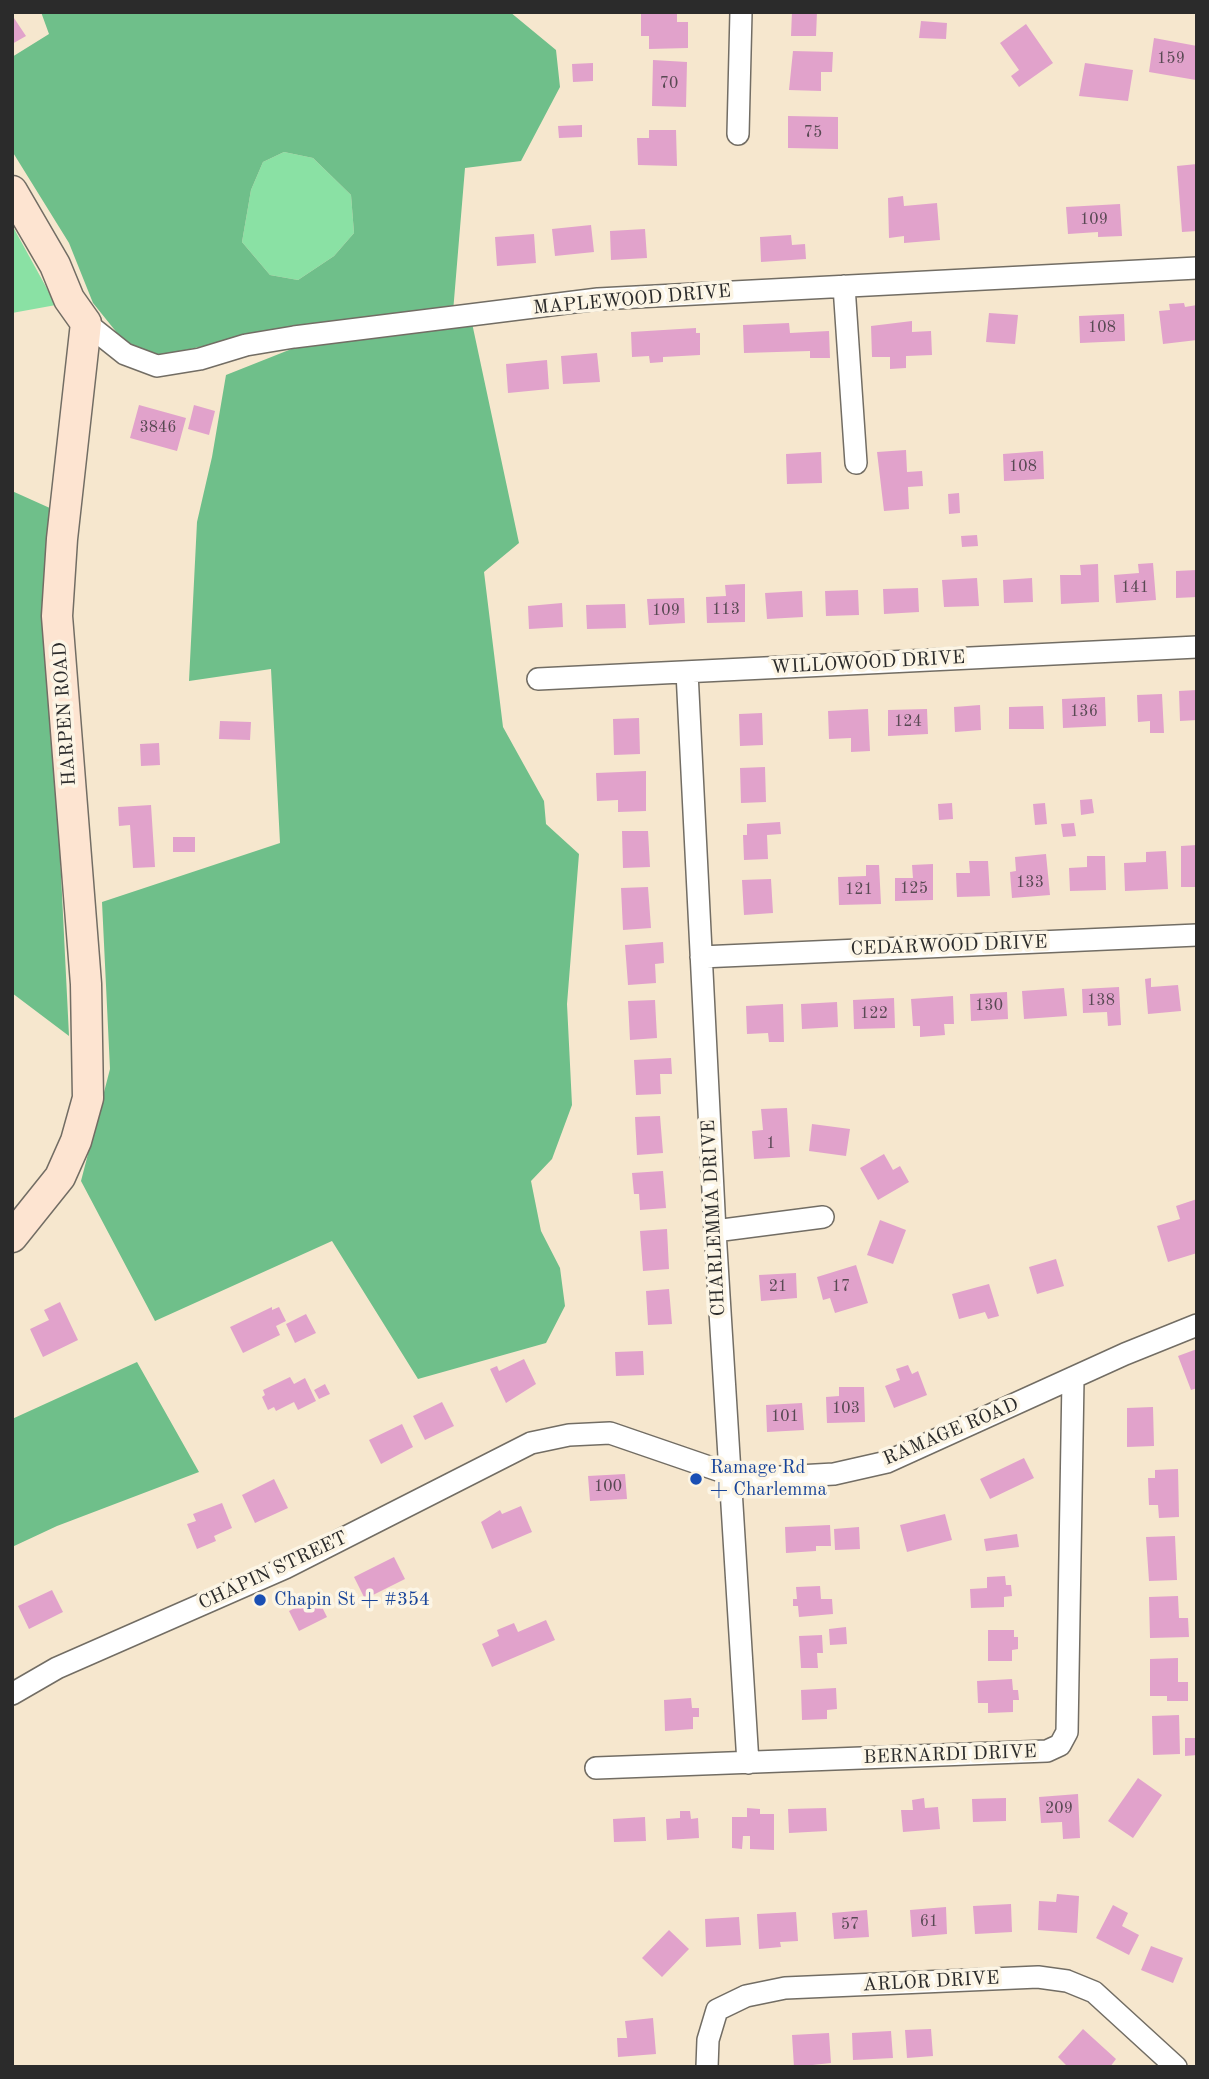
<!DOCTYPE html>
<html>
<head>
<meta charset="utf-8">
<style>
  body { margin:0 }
  #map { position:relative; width:1209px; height:2079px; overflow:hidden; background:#f6e7ce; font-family:"Old Standard TT",serif }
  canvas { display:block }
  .frame { position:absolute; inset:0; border:14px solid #2b2b2b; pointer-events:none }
</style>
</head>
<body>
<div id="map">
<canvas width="1209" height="2079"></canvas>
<div class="frame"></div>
</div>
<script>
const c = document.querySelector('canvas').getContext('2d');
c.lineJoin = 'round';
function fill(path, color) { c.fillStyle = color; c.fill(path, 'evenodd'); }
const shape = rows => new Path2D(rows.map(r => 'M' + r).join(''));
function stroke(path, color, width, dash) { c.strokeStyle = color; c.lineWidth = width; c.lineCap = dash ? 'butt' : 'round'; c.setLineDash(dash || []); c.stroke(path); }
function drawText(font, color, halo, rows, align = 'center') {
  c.font = font + ' "Old Standard TT",serif'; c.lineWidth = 7; c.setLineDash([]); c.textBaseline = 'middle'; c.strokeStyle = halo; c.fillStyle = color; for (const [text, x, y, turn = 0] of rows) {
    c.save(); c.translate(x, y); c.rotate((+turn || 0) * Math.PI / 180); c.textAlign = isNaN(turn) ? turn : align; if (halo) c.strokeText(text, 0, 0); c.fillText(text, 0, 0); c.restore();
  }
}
fill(shape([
  [284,152,313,158,351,195,354,233,334,256,298,280,270,275,242,242,251,190,263,162],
  [12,225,56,305,12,313]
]), '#8ae1a4');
fill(shape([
  [41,12,510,12,556,50,560,87,521,161,465,168,453,312,305,324,158,356,126,344,93,303,69,243,12,151,12,57,49,34],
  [284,152,313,158,351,195,354,233,334,256,298,280,270,275,242,242,251,190,263,162],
  [472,323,519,543,484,572,503,727,544,801,546,824,579,854,567,1004,572,1105,552,1159,531,1181,541,1231,560,1268,565,1306,546,1343,418,1379,332,1241,155,1321,81,1181,110,1069,102,902,280,843,271,669,189,681,197,522,212,457,226,375,294,348],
  [12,491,52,509,54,733,69,1036,12,993],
  [137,1362,199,1472,57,1526,12,1547,12,1419]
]), '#6fbf8a');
fill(shape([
  [641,12,677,12,677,22,688,22,688,48,649,49,649,36,641,36],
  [792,12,817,12,816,36,791,36],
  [12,15,26,36,12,44],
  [921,21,947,23,946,39,919,38],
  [1026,24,1053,63,1019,87,1011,76,1019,70,1000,43],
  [1154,38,1197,46,1196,80,1149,72],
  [793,51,833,52,832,72,821,72,821,91,789,90],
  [653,60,687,62,686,107,652,106],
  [593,63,593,81,573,82,572,64],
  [1085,63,1133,70,1128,101,1079,96],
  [788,116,838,117,838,149,788,148],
  [582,125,582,137,559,138,558,126],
  [649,130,676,130,677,166,638,165,637,138,649,138],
  [1197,164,1197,231,1182,232,1177,166],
  [903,196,904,206,937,203,940,240,904,243,904,236,889,238,888,198],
  [1120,204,1122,236,1098,237,1098,232,1068,234,1066,207],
  [591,225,594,252,555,256,552,229],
  [645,229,647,258,611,260,610,231],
  [534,234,536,263,497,266,495,237],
  [791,235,792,245,805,244,806,259,761,262,760,237],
  [1184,303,1185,307,1197,305,1197,340,1163,344,1159,311,1170,310,1169,304],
  [989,313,1018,315,1015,344,986,342],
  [1124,314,1125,341,1080,343,1079,316],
  [912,321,912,332,931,331,932,355,906,356,906,368,890,369,890,357,872,357,871,326],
  [789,323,790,333,829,331,830,358,810,358,810,351,744,353,743,325],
  [696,328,696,333,700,333,700,355,663,357,663,362,650,363,649,356,632,357,631,332],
  [597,353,600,382,563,384,561,356],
  [547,360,549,389,508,393,506,364],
  [139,405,186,418,177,451,130,438],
  [194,405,215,411,209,435,188,429],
  [906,450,907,472,922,471,923,486,908,487,909,509,884,511,877,452],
  [1043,451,1044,479,1004,481,1003,454],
  [821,452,822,483,787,484,786,454],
  [959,493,960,513,949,514,948,494],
  [977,535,978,546,962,547,961,536],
  [1153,563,1156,600,1116,603,1114,575,1139,573,1138,564],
  [1098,564,1099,602,1061,604,1060,575,1081,575,1080,565],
  [1197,570,1197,597,1176,598,1176,571],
  [977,578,979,606,944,607,942,580],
  [1032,578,1033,602,1004,603,1003,580],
  [745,584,745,622,707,623,706,597,726,596,725,585],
  [918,588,919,612,884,614,883,589],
  [858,590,859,615,826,616,825,591],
  [802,591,803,617,767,619,765,593],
  [684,598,685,623,649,625,647,599],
  [562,603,563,627,529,629,528,606],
  [625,604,626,628,587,629,586,605],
  [1197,690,1197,720,1180,721,1179,691],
  [1162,694,1164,733,1150,733,1150,721,1138,722,1137,695],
  [1105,697,1106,726,1063,728,1062,699],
  [980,705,981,730,955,732,954,707],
  [1043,706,1044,729,1009,729,1009,707],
  [868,709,870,751,851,752,851,738,829,739,828,711],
  [927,709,928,734,888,736,888,710],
  [762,713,763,745,740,746,739,714],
  [639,718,640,754,614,755,613,719],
  [220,721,251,722,250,740,219,739],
  [159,743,160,765,141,766,140,744],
  [765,767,766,802,741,803,740,768],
  [646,771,646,811,618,812,618,800,597,801,596,773],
  [1092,799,1094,813,1081,815,1080,800],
  [952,803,953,819,939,820,938,804],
  [1045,803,1047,824,1035,825,1033,804],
  [151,805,155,867,133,868,130,825,119,826,118,807],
  [780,822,781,834,767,835,768,859,744,860,743,835,747,835,747,824],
  [1074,823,1076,836,1063,837,1061,824],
  [622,831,648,831,650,867,623,868],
  [173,837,195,837,195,852,173,852],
  [1197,845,1197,887,1181,887,1181,846],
  [1166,851,1168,889,1125,891,1124,863,1146,862,1146,852],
  [1046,854,1050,895,1012,898,1010,872,1016,871,1015,857],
  [1087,856,1105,856,1106,890,1070,891,1069,868,1087,867],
  [969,861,988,861,990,896,957,897,956,873,970,873],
  [933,864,933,900,895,901,895,878,913,878,912,865],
  [866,865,879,865,881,904,839,905,838,877,866,876],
  [771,879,773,913,744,915,742,880],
  [648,887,651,928,623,930,621,888],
  [663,942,664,963,655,964,656,983,628,985,625,945],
  [1151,978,1151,987,1178,985,1181,1011,1148,1014,1145,979],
  [1119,987,1121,1025,1108,1026,1107,1012,1083,1013,1082,989],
  [1064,988,1067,1016,1024,1019,1022,991],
  [1007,992,1008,1019,971,1021,970,994],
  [953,996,954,1024,944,1024,945,1035,920,1037,920,1026,913,1026,911,999],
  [894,998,895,1028,854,1029,853,1000],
  [655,1000,657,1038,630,1040,628,1001],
  [837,1002,838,1027,802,1029,801,1004],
  [783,1004,784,1042,769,1042,768,1033,747,1034,746,1006],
  [671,1058,672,1074,660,1074,661,1094,636,1095,634,1060],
  [787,1108,790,1157,754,1159,752,1131,763,1130,761,1109],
  [660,1116,663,1153,637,1155,635,1117],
  [812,1124,850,1129,846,1156,809,1151],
  [884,1154,893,1170,900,1166,909,1182,878,1200,860,1168],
  [663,1171,666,1208,640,1210,639,1194,634,1194,632,1173],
  [1197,1199,1197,1253,1168,1262,1157,1226,1180,1219,1176,1206],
  [880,1220,906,1230,893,1264,867,1255],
  [667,1229,669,1269,643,1271,640,1231],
  [1056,1259,1064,1286,1037,1294,1029,1267],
  [856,1265,868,1303,835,1313,830,1298,823,1300,817,1277],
  [796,1273,797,1298,761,1301,759,1275],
  [989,1284,999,1316,988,1319,985,1312,959,1319,952,1294],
  [669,1289,672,1324,648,1325,646,1291],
  [60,1302,78,1340,43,1357,30,1329,49,1320,44,1310],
  [272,1307,272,1310,279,1307,286,1321,276,1326,280,1335,243,1353,230,1327],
  [306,1314,316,1333,295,1343,286,1324],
  [1197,1349,1197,1388,1191,1390,1178,1356],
  [643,1351,644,1375,616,1376,615,1352],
  [524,1359,536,1384,506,1403,490,1369,497,1366,499,1371],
  [908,1365,912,1374,918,1371,927,1395,894,1408,885,1386,900,1380,896,1369],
  [290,1377,294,1384,305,1378,316,1401,298,1410,294,1402,276,1411,274,1407,268,1410,262,1397,265,1395,263,1390],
  [325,1384,330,1394,319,1399,314,1390],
  [839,1387,864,1387,865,1422,827,1423,826,1397,839,1396],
  [442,1402,454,1426,425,1440,413,1416],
  [802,1403,804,1430,767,1432,766,1405],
  [1153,1407,1154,1446,1127,1447,1127,1408],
  [402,1424,413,1447,381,1464,369,1440],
  [1024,1458,1034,1478,990,1499,980,1479],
  [1178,1469,1179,1517,1159,1518,1158,1505,1149,1505,1148,1478,1155,1478,1155,1470],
  [625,1474,627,1499,590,1501,588,1476],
  [274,1479,288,1508,255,1523,242,1495],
  [222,1503,232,1528,214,1536,216,1541,197,1549,187,1524,196,1521,193,1514],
  [521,1506,532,1532,492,1549,481,1522,500,1510,502,1514],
  [945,1514,952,1540,907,1552,900,1525],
  [830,1525,831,1546,816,1546,816,1551,786,1553,785,1527],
  [859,1527,860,1549,835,1550,834,1529],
  [1017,1534,1019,1547,986,1551,984,1539],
  [1175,1536,1177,1580,1149,1581,1146,1537],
  [394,1557,405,1579,365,1599,354,1577],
  [1005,1576,1006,1585,1011,1585,1012,1596,1004,1597,1004,1607,971,1608,970,1589,987,1588,987,1577],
  [820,1586,821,1599,832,1599,833,1614,799,1617,798,1606,793,1606,793,1599,797,1599,796,1587],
  [52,1590,63,1612,29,1629,18,1606],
  [1178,1596,1179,1618,1188,1618,1189,1637,1150,1638,1149,1597],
  [317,1597,327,1617,299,1631,289,1611],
  [546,1620,555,1640,492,1667,482,1644,499,1636,497,1630,514,1623,518,1632],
  [846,1627,847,1644,830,1645,829,1629],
  [988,1630,1014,1630,1014,1637,1018,1637,1018,1649,1012,1650,1012,1661,988,1661],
  [822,1635,823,1653,817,1653,818,1668,801,1668,799,1636],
  [1178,1658,1178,1682,1188,1682,1188,1701,1167,1701,1167,1696,1150,1696,1150,1659],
  [1012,1679,1013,1690,1018,1690,1019,1700,1013,1700,1013,1712,988,1713,988,1703,978,1703,977,1681],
  [836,1688,837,1709,827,1710,827,1719,802,1720,801,1690],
  [691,1698,692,1708,699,1708,699,1717,693,1717,693,1729,665,1731,664,1700],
  [1179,1715,1180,1754,1153,1755,1152,1716],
  [1185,1738,1196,1738,1197,1755,1185,1756],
  [1138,1778,1162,1795,1133,1838,1108,1821],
  [1078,1794,1080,1838,1063,1839,1062,1822,1041,1823,1039,1797],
  [924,1798,925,1808,938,1807,940,1829,903,1832,901,1810,913,1810,912,1800],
  [1006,1798,1006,1821,973,1822,972,1799],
  [747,1808,760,1809,760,1814,774,1814,774,1850,750,1849,750,1836,743,1836,742,1849,732,1848,732,1817,747,1817],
  [826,1808,827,1831,789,1833,788,1809],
  [680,1811,690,1811,691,1819,698,1818,699,1838,667,1840,666,1819,680,1818],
  [645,1817,646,1841,614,1842,613,1819],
  [1057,1894,1079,1896,1077,1933,1038,1930,1039,1901,1056,1902],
  [1011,1904,1012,1932,975,1934,973,1906],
  [1113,1905,1128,1913,1122,1926,1139,1935,1129,1955,1096,1938],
  [946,1907,947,1934,912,1937,910,1910],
  [867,1910,869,1937,834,1939,832,1913],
  [796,1912,798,1941,780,1942,781,1947,759,1949,757,1914],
  [739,1917,741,1945,706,1947,705,1919],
  [669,1930,689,1949,662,1977,642,1958],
  [1151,1946,1183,1958,1173,1983,1141,1970],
  [653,2018,656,2054,618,2057,617,2038,627,2038,625,2021],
  [931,2029,933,2056,907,2058,905,2030],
  [1083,2029,1116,2059,1110,2067,1068,2067,1058,2057],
  [891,2031,893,2058,853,2060,852,2033],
  [829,2033,831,2063,794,2067,792,2035]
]), '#e1a2cb');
const street = shape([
  [738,134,741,12],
  [844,286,856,463],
  [86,323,125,354,157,366,200,359,246,345,294,337,598,299,1197,268],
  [687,672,715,1231,748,1763],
  [538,679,1197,647],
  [701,957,1197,935],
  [715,1231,823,1217],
  [12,1694,57,1668,285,1568,531,1443,569,1435,610,1433,744,1479,834,1474,887,1462,1125,1354,1197,1325],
  [596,1768,1047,1751,1060,1745,1067,1732,1073,1379],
  [707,2067,708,2040,717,2010,746,1996,785,1988,1038,1977,1067,1981,1094,1992,1176,2067]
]);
const secondary = shape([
  [12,191,55,265,69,299,86,323,62,539,57,616,86,984,88,1098,76,1141,60,1177,12,1237]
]);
stroke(street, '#726d64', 24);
stroke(secondary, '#726d64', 33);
stroke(street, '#fff', 21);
stroke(secondary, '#fde4d1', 30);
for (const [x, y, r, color] of [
  [696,1479,7,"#1a4fb4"],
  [260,1600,7,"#1a4fb4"]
]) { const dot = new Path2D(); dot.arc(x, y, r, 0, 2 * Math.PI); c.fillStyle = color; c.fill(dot); stroke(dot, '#fcf5e5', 2.5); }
drawText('16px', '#584953', null, [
  ["159",1171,59],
  ["70",669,84],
  ["75",813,133],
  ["109",1094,220],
  ["108",1102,328],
  ["3846",158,428],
  ["108",1023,467],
  ["141",1135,588],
  ["113",726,610],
  ["109",666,611],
  ["136",1084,712],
  ["124",908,722],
  ["133",1030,883],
  ["125",914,889],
  ["121",859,890],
  ["138",1101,1001],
  ["130",989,1006],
  ["122",874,1014],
  ["1",771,1144],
  ["21",778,1287],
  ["17",841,1287],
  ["103",846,1409],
  ["101",785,1417],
  ["100",608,1487],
  ["209",1059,1809],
  ["61",929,1922],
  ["57",850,1925]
]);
drawText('19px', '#2b2b2b', '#fcf5e5', [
  ["MAPLEWOOD DRIVE",632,300,-5],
  ["WILLOWOOD DRIVE",868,663,-3],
  ["HARPEN ROAD",65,714,-94],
  ["CEDARWOOD DRIVE",949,946,-2],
  ["CHARLEMMA DRIVE",714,1218,-93],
  ["RAMAGE ROAD",951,1432,-23],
  ["CHAPIN STREET",273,1571,-25],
  ["BERNARDI DRIVE",950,1755,-2],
  ["ARLOR DRIVE",931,1982,-3]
]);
drawText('19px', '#164399', '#fcf5e5', [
  ["Ramage Rd",710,1468],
  ["+ Charlemma",710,1490],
  ["Chapin St + #354",274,1600]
], 'left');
</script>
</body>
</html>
